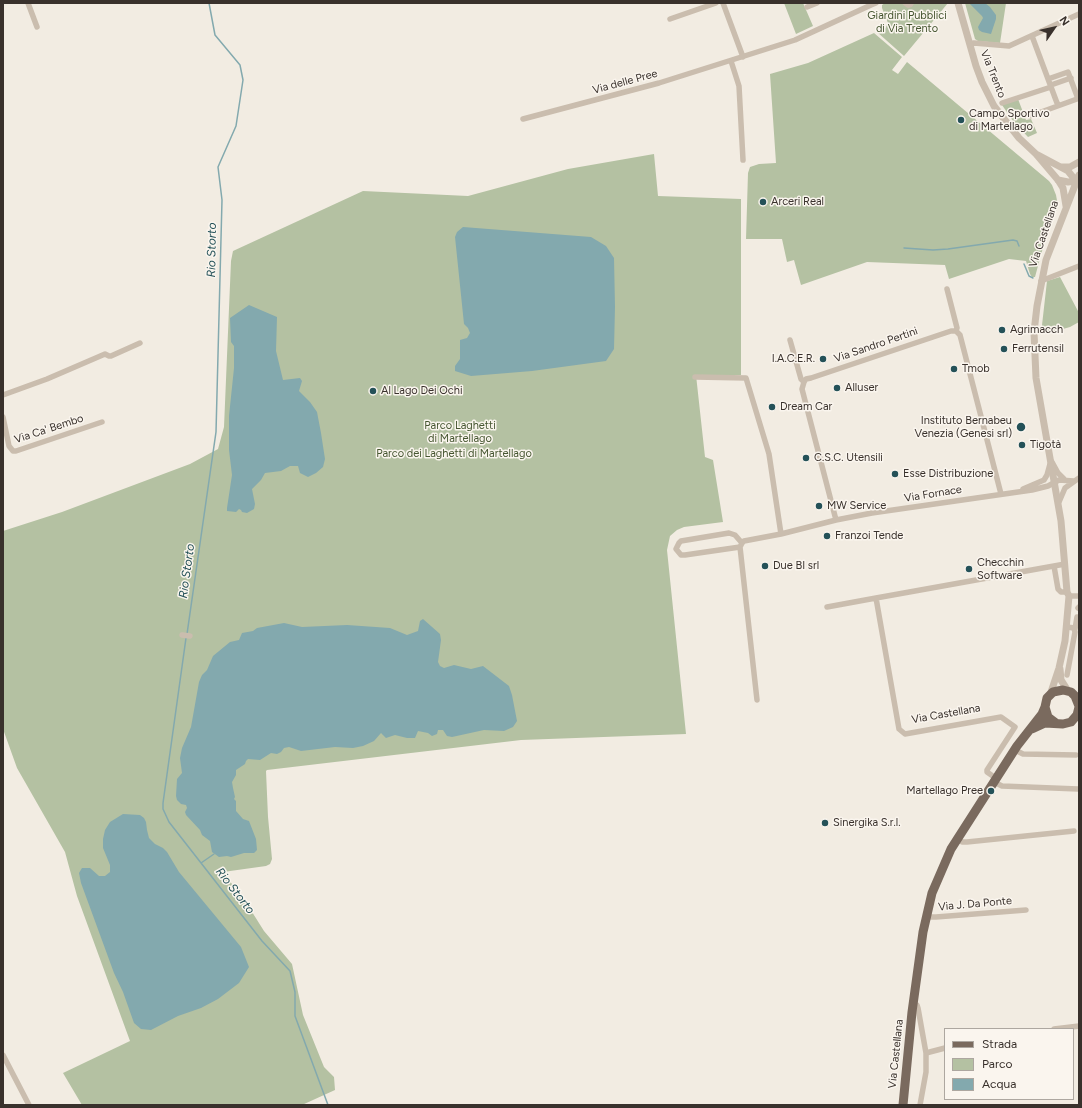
<!DOCTYPE html>
<html>
<head>
<meta charset="utf-8">
<style>
  body { margin:0 }
  #map { position:relative; width:1082px; height:1108px; overflow:hidden; background:#f2ece2; font-family:Figtree,sans-serif }
  canvas { display:block }
  .frame { position:absolute; inset:0; border:4px solid #39312c; pointer-events:none }
  .legend { position:absolute; left:944px; top:1028px; width:130px; height:72px; box-sizing:border-box; background:#faf5ee; border:1px solid #ada7a0; margin:0; padding:5px 7px; list-style:none; font-size:12px; color:#39312c }
  .legend li { display:flex; align-items:center; gap:8px; height:20px }
  .legend b { width:20px; border:1px solid #ada7a0 }
  .north { position:absolute; left:1034px; top:8px; width:40px; height:40px; -webkit-text-stroke:3px #faf5ee; paint-order:stroke; rotate:56deg; font-size:11px; font-weight:700; line-height:16px; text-align:center; color:#39312c }
  .north::after { content:''; display:block; margin:auto; width:14px; height:18px; background:#39312c; clip-path:polygon(50% 0,100% 100%,50% 72%,0 100%) }
</style>
</head>
<body>
<div id="map">
<canvas width="1082" height="1108"></canvas>
<div class="frame"></div>
<ul class="legend">
<li><b style="height:5px;background:#7a6a5e"></b>Strada</li>
<li><b style="height:11px;background:#b4c1a2"></b>Parco</li>
<li><b style="height:11px;background:#83a9ae"></b>Acqua</li>
</ul>
<div class="north">N</div>
</div>
<script>
const c = document.querySelector('canvas').getContext('2d');
c.lineJoin = 'round';
function fill(path, color) { c.fillStyle = color; c.fill(path, 'evenodd'); }
const shape = rows => new Path2D(rows.map(r => 'M' + r).join(''));
function stroke(path, color, width, dash) { c.strokeStyle = color; c.lineWidth = width; c.lineCap = dash ? 'butt' : 'round'; c.setLineDash(dash || []); c.stroke(path); }
function drawText(font, color, halo, rows, align = 'center') {
  c.font = font + ' Figtree,sans-serif'; c.lineWidth = 3; c.setLineDash([]); c.textBaseline = 'middle'; c.strokeStyle = halo; c.fillStyle = color; for (const [text, x, y, turn = 0] of rows) {
    c.save(); c.translate(x, y); c.rotate((+turn || 0) * Math.PI / 180); c.textAlign = isNaN(turn) ? turn : align; if (halo) c.strokeText(text, 0, 0); c.fillText(text, 0, 0); c.restore();
  }
}
fill(shape([
  [784,3,803,3,813,26,796,34],
  [885,3,948,3,904,56,877,32,885,29,888,23,882,8,882,5],
  [965,3,1006,3,1000,43,978,41,975,39],
  [874,33,902,57,892,70,898,74,907,62,1049,181,1052,185,1056,195,1058,206,1045,240,1035,277,1032,277,1030,274,1026,261,1009,259,949,279,945,265,867,262,801,285,794,260,787,262,782,239,746,239,748,173,750,167,759,164,776,163,770,74,808,63],
  [1018,99,1026,120,1031,119,1037,133,1028,137,1013,121,1002,105],
  [654,154,658,196,741,199,741,375,696,375,705,457,713,460,723,522,684,527,677,530,670,536,667,550,686,734,521,740,267,770,266,771,268,817,272,859,270,864,266,866,223,872,247,904,264,931,292,964,303,1015,324,1067,334,1077,335,1090,302,1105,82,1105,63,1073,130,1041,77,896,65,852,17,768,3,729,3,531,62,512,190,464,218,449,224,427,231,261,233,251,363,191,468,196,568,169],
  [1060,277,1079,313,1079,322,1070,327,1045,334,1041,334,1047,281]
]), '#b4c1a2');
fill(shape([
  [969,3,985,3,990,7,996,15,996,19,991,34,982,32,979,30,978,27,983,18,982,16],
  [463,227,591,237,606,246,614,258,615,307,614,349,606,361,532,371,471,376,455,371,455,366,460,359,460,340,467,338,470,333,468,328,464,324,455,237,457,232],
  [249,305,277,317,276,351,283,380,300,378,302,381,299,391,310,402,317,412,321,433,325,459,323,467,316,473,308,477,300,473,298,466,290,466,281,471,265,473,261,480,252,489,255,504,254,509,247,513,242,512,241,510,239,509,236,512,227,511,227,508,232,475,229,450,229,416,234,368,234,346,231,342,230,318],
  [423,619,440,634,441,640,438,662,440,666,444,668,454,665,471,669,483,666,509,686,512,695,517,721,513,727,504,731,484,730,452,737,447,736,443,730,438,730,437,734,432,736,428,733,418,731,415,738,407,738,395,735,386,738,381,733,374,741,363,746,353,748,335,747,301,751,289,747,284,748,281,752,277,754,271,753,260,760,248,759,246,761,245,764,236,770,236,775,232,782,233,788,235,797,234,799,236,801,236,811,243,819,249,821,256,839,257,850,254,853,244,853,231,857,227,856,219,857,212,852,210,841,202,835,200,830,186,815,185,812,187,808,186,805,181,804,177,800,176,796,177,779,182,773,180,758,182,748,191,727,199,682,202,675,207,670,213,656,230,642,239,640,242,633,253,631,257,628,284,623,302,627,347,625,390,628,407,635,418,631,420,621],
  [123,814,140,815,144,818,146,822,147,830,149,838,155,844,163,848,167,852,179,872,241,947,249,967,239,983,218,999,201,1008,178,1016,151,1030,141,1029,134,1023,123,992,114,973,81,883,79,873,82,868,90,868,99,876,105,876,110,872,110,865,103,848,103,839,105,830,110,822]
]), '#83a9ae');
stroke(shape([
  [904,248,933,250,948,249,1013,240,1017,241,1019,246],
  [1024,264,1029,276,1033,278],
  [187,634,216,432,222,200,218,167,236,126,243,80,240,65,215,35,209,3],
  [186,638,163,803,163,809,169,822,262,941,290,971,295,992,295,1016,328,1105],
  [201,863,214,854]
]), '#83a9ae', 1.5);
stroke(shape([
  [904,3,908,6,911,5,912,3]
]), '#cabdae', 4);
stroke(shape([
  [28,3,37,27],
  [723,3,743,57],
  [871,5,876,3],
  [807,7,817,3],
  [670,19,716,3],
  [1032,36,1057,103,1059,105],
  [970,44,974,43,1009,46,1079,14],
  [731,61,739,86,743,160],
  [1051,85,1071,78],
  [1002,103,1051,87],
  [1030,116,1077,99,1077,96,1068,72,1048,79],
  [523,119,659,83,795,40,871,5,870,3],
  [1041,281,1079,266],
  [947,289,957,328,956,331],
  [790,340,801,379,804,382],
  [695,377,746,378,769,454,781,534],
  [3,395,47,379,105,354,109,356,111,356,140,343],
  [3,417,9,446,13,451,16,451,102,422],
  [1052,462,1058,473,1064,479],
  [1023,489,1044,480,1047,475,1050,464],
  [1059,502,1065,488,1079,478],
  [836,520,802,389,804,382,806,379,811,378,951,331,956,331,960,335,1001,494],
  [740,547,685,555,681,555,676,549,679,543,681,541,729,533,735,535,742,543],
  [1054,566,1058,589,1061,592,1067,592],
  [1069,596,1079,596],
  [827,607,876,598],
  [1078,608,1079,607],
  [1067,627,1074,628,1075,632,1067,675],
  [1075,629,1077,617],
  [182,635,190,636],
  [757,700,740,547,742,543,744,541,781,534,836,520,872,513,1032,490,1048,486,1059,480,1074,481],
  [1015,750,1023,754,1076,755],
  [997,779,987,772,987,770,1015,727,1001,717,905,734,899,729,876,598,1065,564],
  [994,782,1002,786,1078,789],
  [957,839,962,842,967,842,1074,831],
  [926,917,936,917,1026,910],
  [913,1005,917,1005,918,1008,926,1053,926,1072,920,1105],
  [1054,1029,1079,1026],
  [926,1053,945,1048],
  [3,1055,29,1105]
]), '#cabdae', 5.5);
stroke(shape([
  [958,3,976,66,982,82,994,106,1019,138,1036,154,1058,180,1063,188,1066,206],
  [1038,155,1068,171,1076,181],
  [1062,167,1070,167,1079,162],
  [1058,180,1068,182,1076,181],
  [1060,669,1061,680,1068,691],
  [1050,695,1059,668,1065,641,1069,596,1067,592,1061,521,1036,378,1034,332,1037,306,1046,260,1079,175]
]), '#cabdae', 7);
stroke(shape([
  [1056,723,1048,717,1045,707,1047,698,1053,692,1063,690,1071,692,1075,696,1079,706],
  [1032,729,1045,723,1063,724,1071,722,1077,715,1079,707],
  [903,1105,912,1012,923,932,932,893,951,849,1017,746,1042,714,1045,707]
]), '#7a6a5e', 9);
for (const [x, y, r, color] of [
  [961,120,4,"#245158"],
  [763,202,4,"#245158"],
  [1002,330,4,"#245158"],
  [1004,349,4,"#245158"],
  [823,359,4,"#245158"],
  [954,369,4,"#245158"],
  [837,388,4,"#245158"],
  [373,391,4,"#245158"],
  [772,407,4,"#245158"],
  [1021,427,5,"#245158"],
  [1022,445,4,"#245158"],
  [806,458,4,"#245158"],
  [895,474,4,"#245158"],
  [819,506,4,"#245158"],
  [827,536,4,"#245158"],
  [765,566,4,"#245158"],
  [969,569,4,"#245158"],
  [991,791,4,"#245158"],
  [825,823,4,"#245158"]
]) { const dot = new Path2D(); dot.arc(x, y, r, 0, 2 * Math.PI); c.fillStyle = color; c.fill(dot); stroke(dot, '#faf5ee', 1.5); }
drawText('11px', '#465631', '#faf5ee', [
  ["Giardini Pubblici",907,16],
  ["di Via Trento",907,29],
  ["Parco Laghetti",460,426],
  ["di Martellago",460,439],
  ["Parco dei Laghetti di Martellago",454,454]
]);
drawText('11px', '#39312c', '#faf5ee', [
  ["Via Trento",993,74,68],
  ["Via delle Pree",625,82,-15],
  ["Via Castellana",1044,234,-71],
  ["Via Sandro Pertini",876,345,-19],
  ["Via Ca' Bembo",49,429,-18],
  ["Via Fornace",933,494,-9],
  ["Via Castellana",946,714,-10],
  ["Via J. Da Ponte",975,904,-5],
  ["Via Castellana",896,1054,-84]
]);
drawText('11px', '#39312c', '#faf5ee', [
  ["Campo Sportivo",969,114],
  ["di Martellago",969,127],
  ["Arceri Real",771,202],
  ["Agrimacch",1010,330],
  ["Ferrutensil",1012,349],
  ["I.A.C.E.R.",815,359,"right"],
  ["Tmob",962,369],
  ["Alluser",845,388],
  ["Al Lago Dei Ochi",381,391],
  ["Dream Car",780,407],
  ["Instituto Bernabeu",1012,421,"right"],
  ["Venezia (Genesi srl)",1012,434,"right"],
  ["Tigotà",1030,445],
  ["C.S.C. Utensili",814,458],
  ["Esse Distribuzione",903,474],
  ["MW Service",827,506],
  ["Franzoi Tende",835,536],
  ["Checchin",977,563],
  ["Software",977,576],
  ["Due BI srl",773,566],
  ["Martellago Pree",983,791,"right"],
  ["Sinergika S.r.l.",833,823]
], 'left');
drawText('italic 12px', '#245158', '#faf5ee', [
  ["Rio Storto",212,250,-89],
  ["Rio Storto",187,571,-82],
  ["Rio Storto",235,891,52]
]);
</script>
</body>
</html>
